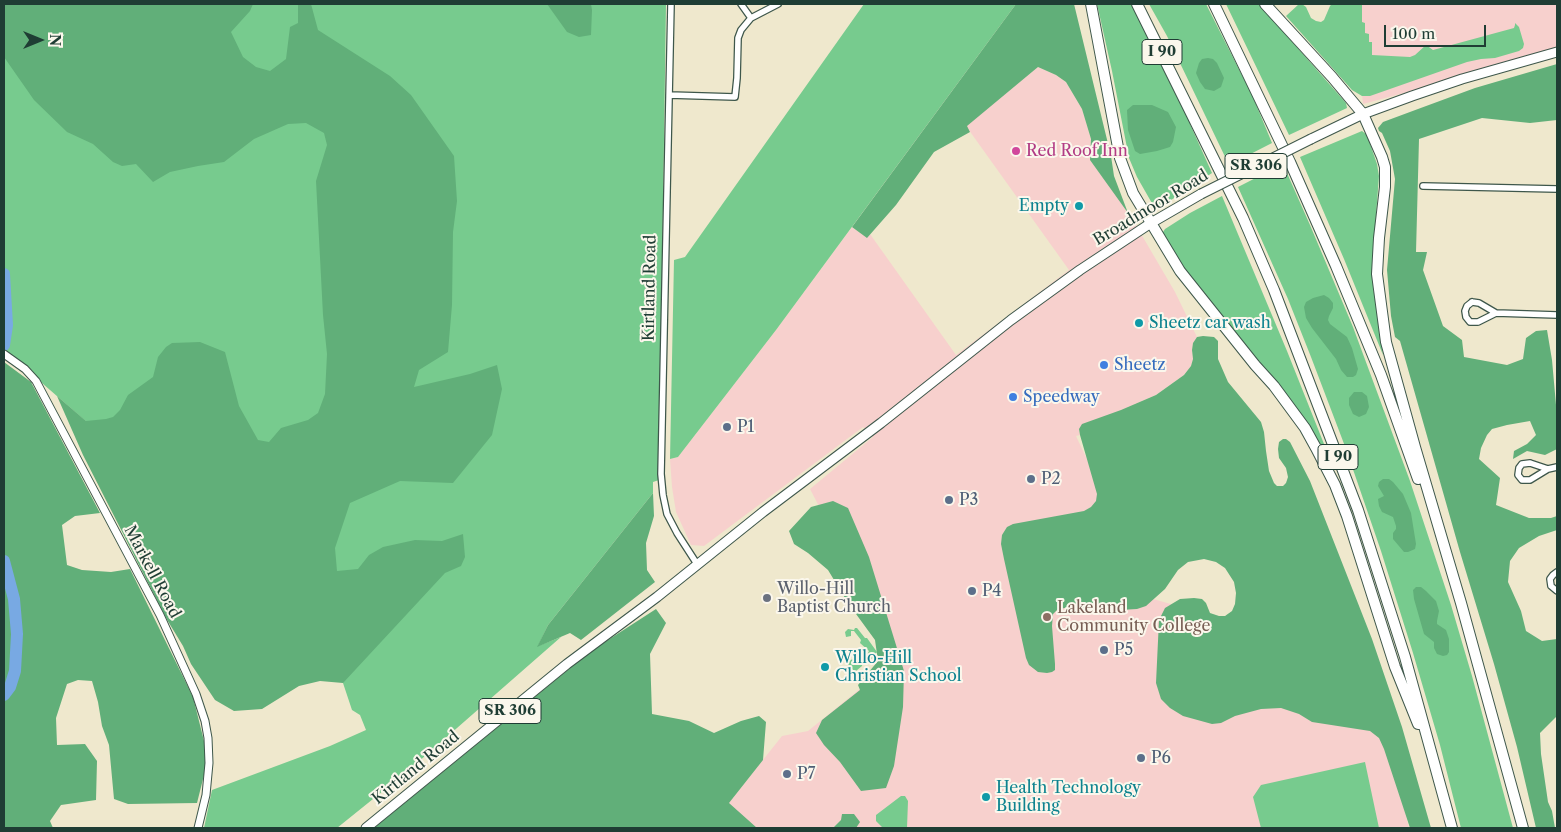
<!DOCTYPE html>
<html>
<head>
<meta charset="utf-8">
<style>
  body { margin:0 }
  #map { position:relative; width:1561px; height:832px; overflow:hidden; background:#efe8cd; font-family:"Libre Caslon Text",serif }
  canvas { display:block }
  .frame { position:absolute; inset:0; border:5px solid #1f3d34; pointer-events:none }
  .north { position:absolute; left:15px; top:15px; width:50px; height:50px; -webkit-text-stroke:4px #fbf7ec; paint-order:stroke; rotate:90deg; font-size:14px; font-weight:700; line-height:20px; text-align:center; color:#1f3d34 }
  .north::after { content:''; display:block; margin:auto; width:18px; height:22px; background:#1f3d34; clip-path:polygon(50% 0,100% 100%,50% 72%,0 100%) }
  .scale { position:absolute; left:1384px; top:25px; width:102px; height:22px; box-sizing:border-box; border:2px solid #1f3d34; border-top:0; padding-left:6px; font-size:15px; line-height:18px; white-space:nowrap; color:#1f3d34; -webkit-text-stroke:4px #fbf7ec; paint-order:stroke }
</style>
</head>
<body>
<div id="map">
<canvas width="1561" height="832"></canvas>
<div class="frame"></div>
<div class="north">N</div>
<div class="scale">100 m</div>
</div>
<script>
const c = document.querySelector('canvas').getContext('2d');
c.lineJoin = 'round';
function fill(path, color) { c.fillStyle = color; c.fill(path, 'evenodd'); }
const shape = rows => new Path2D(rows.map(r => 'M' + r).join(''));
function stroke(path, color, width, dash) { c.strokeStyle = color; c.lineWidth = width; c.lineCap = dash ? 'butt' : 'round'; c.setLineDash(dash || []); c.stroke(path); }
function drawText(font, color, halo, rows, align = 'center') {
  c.font = font + ' "Libre Caslon Text",serif'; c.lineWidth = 4; c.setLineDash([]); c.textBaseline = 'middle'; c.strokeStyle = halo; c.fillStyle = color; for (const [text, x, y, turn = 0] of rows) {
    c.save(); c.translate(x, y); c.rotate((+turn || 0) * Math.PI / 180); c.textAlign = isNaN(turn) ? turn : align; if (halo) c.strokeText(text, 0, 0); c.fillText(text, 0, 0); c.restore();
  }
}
fill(shape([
  [1353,4,1557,4,1557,52,1363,104],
  [1038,67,1056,75,1066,82,1082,109,1091,139,1090,160,1118,197,1137,227,1175,292,1197,337,1193,343,1192,350,1193,359,1191,366,1184,375,1156,395,1079,429,1080,435,1076,436,1153,599,1281,635,1381,714,1409,828,709,828,782,736,808,731,898,658,810,489,873,437,863,427,704,546,691,545,676,512,672,487,670,459,678,457,776,330,852,227,867,237,870,234,956,355,1069,270,966,126]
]), '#f7d0cd');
fill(shape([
  [4,4,666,4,659,480,653,482,653,493,548,625,538,646,561,637,409,770,337,828,224,827,204,828,212,790,330,746,366,730,360,715,352,710,343,683,338,620,96,430,4,350],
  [864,4,1016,4,776,330,678,457,670,459,674,260,685,257],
  [1097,4,1131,4,1190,123,1190,124,1212,173,1159,208,1153,205,1137,177,1129,158,1112,71],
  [1149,4,1206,4,1253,97,1272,143,1229,165,1167,36],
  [1226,4,1259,4,1346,103,1347,108,1289,135],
  [1299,4,1302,4,1306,7,1311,18,1316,21,1321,22,1324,20,1330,6,1332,4,1362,4,1362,22,1365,23,1365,33,1369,34,1369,42,1372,42,1372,55,1410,57,1415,55,1426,45,1433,50,1514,28,1515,25,1515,23,1519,27,1524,44,1523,48,1519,51,1495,58,1481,59,1467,62,1370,96,1362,96,1352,90,1286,16],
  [1362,131,1367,135,1377,164,1379,176,1373,255,1373,286,1383,355,1344,259,1300,157],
  [1283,164,1310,225,1353,327,1410,481,1451,605,1472,676,1513,828,1461,828,1440,745,1413,653,1381,551,1346,449,1311,357,1288,299,1238,187],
  [1222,196,1287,351,1324,444,1327,456,1324,457,1275,382,1185,271,1163,235,1163,232,1165,229,1190,213],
  [855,628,857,628,865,638,867,638,877,652,872,659,866,659,863,661,862,666,856,671,853,670,847,663,855,657,860,658,862,660,866,657,869,651,860,643,861,640,854,631,851,631,851,636,846,637,845,632,848,629,854,630],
  [1365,762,1379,828,1261,828,1253,797,1261,785],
  [901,796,905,796,908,801,907,828,883,828,876,821,876,815]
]), '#77cb8e');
fill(shape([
  [4,4,253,4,250,11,231,32,243,57,256,67,270,71,286,59,290,27,298,23,298,4,311,4,318,30,390,76,411,95,454,156,457,201,453,232,452,305,448,352,419,370,414,387,470,374,497,365,502,389,492,435,453,483,400,481,350,503,335,548,337,571,358,569,369,555,383,547,415,540,442,541,463,534,465,557,461,566,445,573,343,683,320,681,299,686,262,709,234,711,215,700,191,664,183,646,166,618,83,455,57,396,86,421,106,419,113,417,120,410,128,395,153,377,158,357,166,347,172,343,200,342,225,352,239,406,258,440,269,442,281,428,308,420,318,413,325,394,327,354,323,315,316,181,327,145,324,133,306,123,288,124,254,139,224,162,198,166,170,172,153,182,136,164,122,166,113,162,93,144,67,132,34,100,4,57],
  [547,4,591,4,592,10,591,35,579,37,567,32],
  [1016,4,1074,4,1111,156,1114,176,1128,213,1090,160,1091,139,1082,109,1066,82,1056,75,1038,67,967,126,970,132,934,152,896,205,867,238,852,227],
  [1208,58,1213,59,1217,63,1224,78,1221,87,1214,91,1205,89,1200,82,1196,73,1199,63,1202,59],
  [1557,64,1557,120,1530,123,1482,118,1419,139,1416,252,1427,252,1423,270,1443,326,1462,340,1464,357,1507,365,1523,359,1526,338,1536,331,1547,330,1552,360,1557,416,1557,449,1545,455,1527,451,1513,459,1514,451,1527,444,1536,435,1530,421,1507,425,1492,429,1487,435,1481,448,1479,459,1500,478,1496,505,1529,518,1551,518,1557,516,1557,530,1539,536,1519,548,1510,561,1508,582,1521,611,1526,631,1542,641,1557,639,1557,716,1540,733,1541,754,1548,802,1552,811,1555,828,1536,828,1517,747,1494,664,1460,552,1400,341,1395,337,1391,316,1387,270,1395,179,1390,151,1382,133,1379,131,1378,128,1383,122,1418,109,1475,88],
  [1133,105,1152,105,1168,112,1176,127,1173,142,1170,147,1157,151,1140,154,1135,151,1128,130,1127,110],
  [1324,295,1329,298,1333,303,1333,308,1329,316,1328,320,1330,324,1347,337,1352,348,1358,369,1356,375,1353,377,1347,377,1341,370,1336,359,1312,328,1306,318,1304,307,1306,302,1313,298],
  [1203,336,1214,337,1218,341,1218,359,1228,382,1261,422,1264,432,1266,451,1269,471,1274,483,1277,486,1283,486,1286,483,1288,477,1286,468,1279,458,1278,449,1279,442,1283,439,1286,439,1290,442,1310,481,1372,639,1402,727,1431,828,1410,828,1384,749,1379,738,1370,731,1312,722,1299,714,1281,708,1261,709,1235,716,1221,723,1212,724,1183,716,1170,708,1161,699,1156,683,1159,620,1165,608,1180,599,1194,598,1202,599,1206,603,1210,613,1219,616,1225,616,1232,611,1235,604,1236,593,1234,582,1225,568,1216,562,1204,559,1188,562,1178,570,1165,589,1146,606,1137,609,1103,611,1072,607,1058,609,1053,614,1052,626,1055,664,1055,670,1052,672,1047,673,1038,672,1029,665,1026,658,1004,559,1001,544,1002,535,1007,527,1013,524,1084,511,1091,507,1096,501,1097,494,1080,435,1079,429,1082,424,1121,410,1156,395,1184,375,1191,366,1193,359,1192,350,1193,343,1197,337],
  [4,362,31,382,100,513,75,516,62,525,67,565,82,570,111,572,130,569,193,697,205,745,205,771,197,803,128,804,114,799,109,745,102,726,98,702,92,681,78,680,67,684,56,718,57,745,85,744,97,761,96,800,61,805,50,821,53,828,4,828],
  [1354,392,1362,392,1367,396,1369,407,1366,414,1359,417,1353,414,1349,405,1349,398],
  [1383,479,1389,479,1393,482,1403,494,1411,513,1416,544,1415,549,1408,552,1404,552,1393,539,1393,533,1396,529,1396,526,1393,517,1382,512,1379,506,1378,499,1384,496,1378,486,1379,482],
  [653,493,654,516,646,543,647,570,655,582,581,640,570,633,537,647,548,625],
  [833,501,848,508,869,557,904,671,903,707,894,766,886,788,861,791,840,762,824,745,816,733,822,720,860,690,858,685,878,661,875,640,848,603,828,570,808,553,794,544,789,531,811,507],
  [1416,587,1421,587,1426,591,1436,601,1439,611,1437,621,1437,624,1446,630,1449,639,1449,652,1447,655,1443,656,1437,654,1434,648,1434,642,1424,634,1414,599,1413,590],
  [656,609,666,623,650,654,652,714,689,721,714,733,741,721,759,716,766,722,763,760,729,803,757,828,374,828,591,651],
  [842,814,854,814,860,822,856,828,833,828,841,820]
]), '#61af79');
stroke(shape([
  [4,274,7,325,4,345],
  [4,561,14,599,17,634,15,671,10,687,4,695]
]), '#78a9e3', 12);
const minor = shape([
  [671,4,661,474,663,495,667,514,677,533,697,564],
  [741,4,751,18],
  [669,95,735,97,737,78,738,38,741,30,751,18,778,4],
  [1423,186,1557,189],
  [1472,302,1479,303,1496,313,1478,322,1470,322,1466,317,1465,311,1467,306,1472,302],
  [1496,313,1557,315],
  [1530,463,1548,469,1530,480,1522,480,1518,475,1519,468,1522,464,1530,463],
  [1548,469,1557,467],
  [1557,572,1553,575,1550,579,1551,586,1557,591]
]);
const tertiary = shape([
  [4,354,25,369,36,381,160,615,196,694,205,721,208,738,209,763,206,795,198,828]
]);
const primary = shape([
  [1311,139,1363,114,1412,96,1462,79,1557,52],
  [366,828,567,664,657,597,763,512,881,423,1011,320,1080,270,1151,223,1201,194]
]);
const motorway = shape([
  [1091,4,1120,158,1133,193,1180,271,1255,365,1274,386,1305,428,1316,448,1335,485,1347,516,1395,667,1418,724],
  [1137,4,1243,218,1274,290,1358,510,1405,657,1452,828],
  [1214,4,1290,162,1336,266,1381,375,1418,479],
  [1265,4,1332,77,1363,114,1382,157,1385,167,1385,187,1379,238,1377,274,1386,342,1415,447,1461,603,1523,828]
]);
stroke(minor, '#3e574b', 8);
stroke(tertiary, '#3e574b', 9);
stroke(primary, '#3e574b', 11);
stroke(motorway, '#3e574b', 12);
stroke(minor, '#fff', 5.5);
stroke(tertiary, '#fff', 7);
stroke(primary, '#fff', 9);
stroke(motorway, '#fff', 10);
const primaryBridge = shape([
  [1201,194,1311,139]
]);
stroke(primaryBridge, '#3e574b', 11, []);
stroke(primaryBridge, '#fff', 9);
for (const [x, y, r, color] of [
  [1016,151,5,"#d1479c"],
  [1079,206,5,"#0f9aa8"],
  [1139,323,5,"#0f9aa8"],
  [1104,365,5,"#3f7fe0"],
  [1013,397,5,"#3f7fe0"],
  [727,427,5,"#5c6f8a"],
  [1031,479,5,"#5c6f8a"],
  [949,500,5,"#5c6f8a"],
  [972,591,5,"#5c6f8a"],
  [767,598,5,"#6b7280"],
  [1047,617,5,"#8d6e63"],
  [1104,650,5,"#5c6f8a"],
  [825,667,5,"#0f9aa8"],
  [1141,758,5,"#5c6f8a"],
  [787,774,5,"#5c6f8a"],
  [986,797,5,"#0f9aa8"]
]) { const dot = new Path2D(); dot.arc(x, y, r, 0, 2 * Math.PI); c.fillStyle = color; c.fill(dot); stroke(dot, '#fbf7ec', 2); }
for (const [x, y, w] of [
  [1162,52,40],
  [1256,166,62],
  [1338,457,40],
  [510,711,62]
]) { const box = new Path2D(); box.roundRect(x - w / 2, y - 12.5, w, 25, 4); c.fillStyle = '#fbf7ec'; c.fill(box); stroke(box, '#1f3d34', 1); }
drawText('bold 15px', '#1f3d34', null, [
  ["I 90",1162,52],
  ["SR 306",1256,166],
  ["I 90",1338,457],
  ["SR 306",510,711]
]);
drawText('16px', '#b23c85', '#fbf7ec', [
  ["Red Roof Inn",1026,151]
], 'left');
drawText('16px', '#0d838f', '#fbf7ec', [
  ["Empty",1069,206,"right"],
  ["Sheetz car wash",1149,323],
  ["Willo-Hill",835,658],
  ["Christian School",835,676],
  ["Health Technology",996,788],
  ["Building",996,806]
], 'left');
drawText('16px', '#1f3d34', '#fbf7ec', [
  ["Broadmoor Road",1151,208,-31],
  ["Kirtland Road",650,288,-89],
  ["Markell Road",152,572,62],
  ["Kirtland Road",416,768,-39]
]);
drawText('16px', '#366cbe', '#fbf7ec', [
  ["Sheetz",1114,365],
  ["Speedway",1023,397]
], 'left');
drawText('16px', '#4e5e75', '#fbf7ec', [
  ["P1",737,427],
  ["P2",1041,479],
  ["P3",959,500],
  ["P4",982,591],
  ["P5",1114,650],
  ["P6",1151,758],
  ["P7",797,774]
], 'left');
drawText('16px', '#5b616d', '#fbf7ec', [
  ["Willo-Hill",777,589],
  ["Baptist Church",777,607]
], 'left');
drawText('16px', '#785e54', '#fbf7ec', [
  ["Lakeland",1057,608],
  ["Community College",1057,626]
], 'left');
</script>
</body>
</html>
